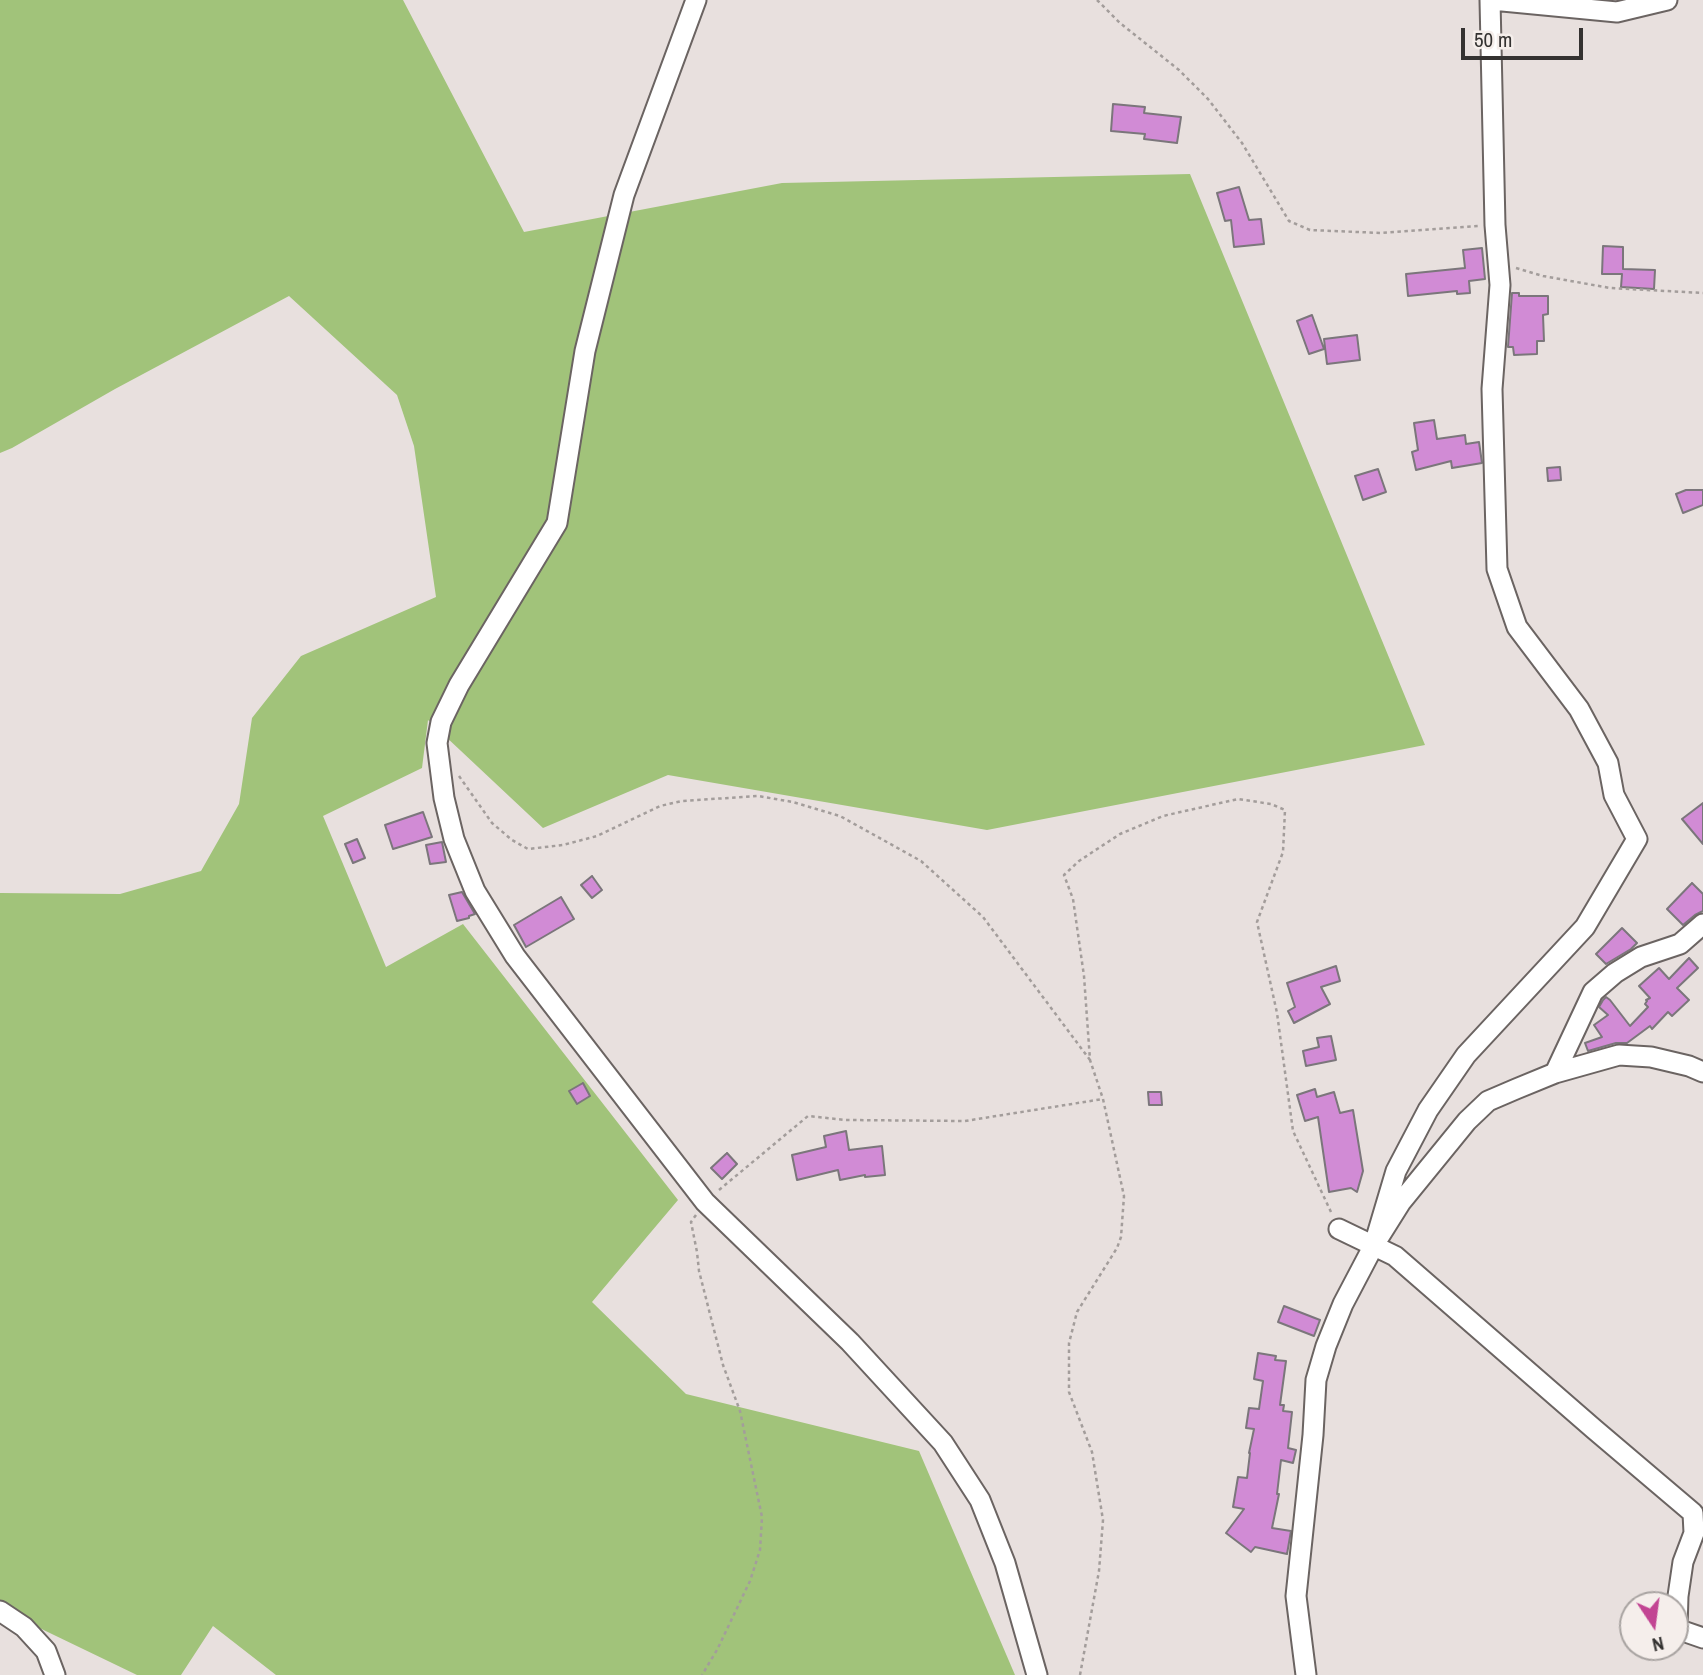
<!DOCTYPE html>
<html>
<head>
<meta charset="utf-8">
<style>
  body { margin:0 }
  #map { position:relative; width:1703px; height:1675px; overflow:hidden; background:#e8e0de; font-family:"Archivo Narrow",sans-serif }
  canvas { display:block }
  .north { position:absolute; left:1619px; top:1591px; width:70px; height:70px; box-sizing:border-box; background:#f5eeeb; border:2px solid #a8a3a1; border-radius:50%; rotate:167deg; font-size:19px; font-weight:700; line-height:28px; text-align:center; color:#343231 }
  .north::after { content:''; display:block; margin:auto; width:24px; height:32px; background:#c24593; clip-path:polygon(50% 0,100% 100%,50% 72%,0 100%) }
  .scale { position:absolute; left:1461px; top:28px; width:122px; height:32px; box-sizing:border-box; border:4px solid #343231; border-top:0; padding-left:9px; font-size:21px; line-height:24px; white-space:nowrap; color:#343231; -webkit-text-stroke:5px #f5eeeb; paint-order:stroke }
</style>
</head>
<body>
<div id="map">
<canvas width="1703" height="1675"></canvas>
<div class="north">N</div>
<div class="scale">50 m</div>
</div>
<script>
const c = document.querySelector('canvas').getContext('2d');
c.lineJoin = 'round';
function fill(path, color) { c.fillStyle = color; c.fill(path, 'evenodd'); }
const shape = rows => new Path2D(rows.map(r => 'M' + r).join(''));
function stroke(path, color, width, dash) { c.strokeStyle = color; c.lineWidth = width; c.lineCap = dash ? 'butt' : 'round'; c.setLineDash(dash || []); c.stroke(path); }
fill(shape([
  [0,0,403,0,524,232,782,183,1190,174,1425,745,987,830,668,775,543,828,428,720,422,768,323,816,386,967,463,924,678,1200,592,1302,686,1394,919,1451,1015,1675,276,1675,213,1626,181,1675,137,1675,0,1609,0,893,120,894,201,871,239,804,252,718,301,656,436,597,414,446,397,395,289,296,115,389,12,448,0,453]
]), '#a1c37a');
const building = shape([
  [1113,104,1145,107,1144,113,1181,117,1177,143,1144,139,1145,134,1111,131,1113,104],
  [1239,187,1249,220,1261,219,1264,244,1234,247,1231,220,1225,221,1217,193,1239,187],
  [1603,246,1623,247,1623,269,1655,270,1654,289,1621,287,1622,274,1602,274,1603,246],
  [1482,248,1485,279,1469,281,1470,293,1457,294,1457,291,1408,296,1406,274,1465,268,1463,250,1482,248],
  [1512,293,1519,293,1519,296,1548,296,1548,314,1543,315,1544,341,1537,341,1537,354,1514,355,1513,347,1508,347,1512,293],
  [1312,315,1324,349,1309,354,1297,321,1312,315],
  [1357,335,1360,360,1327,364,1324,339,1357,335],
  [1434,420,1437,439,1465,435,1466,444,1479,442,1482,463,1452,468,1451,461,1416,470,1412,452,1418,450,1414,423,1434,420],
  [1560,467,1561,480,1548,481,1547,468,1560,467],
  [1378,469,1386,492,1363,500,1355,476,1378,469],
  [1686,490,1703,490,1703,505,1683,513,1676,494,1686,490],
  [1703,803,1703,844,1682,819,1703,803],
  [423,812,432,837,393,849,385,825,423,812],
  [357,839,365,858,353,863,345,844,357,839],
  [442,842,446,862,430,864,426,845,442,842],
  [592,876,602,890,592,898,581,885,592,876],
  [1692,883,1703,894,1703,911,1695,915,1683,925,1667,909,1692,883],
  [462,892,475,914,469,916,469,918,457,921,449,895,462,892],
  [561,897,574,919,526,947,514,925,561,897],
  [1622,928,1637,943,1631,949,1606,964,1596,954,1622,928],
  [1689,958,1698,968,1677,988,1689,1000,1672,1016,1668,1012,1652,1029,1650,1026,1627,1043,1616,1043,1588,1051,1585,1043,1602,1037,1594,1025,1608,1015,1599,1007,1603,1000,1606,997,1610,1000,1630,1026,1648,1007,1645,1004,1647,1001,1646,1000,1650,998,1639,986,1659,968,1669,979,1689,958],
  [1336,966,1340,981,1321,987,1330,1004,1294,1023,1288,1011,1295,1007,1287,983,1336,966],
  [1331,1036,1336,1060,1306,1066,1303,1051,1319,1047,1317,1038,1331,1036],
  [583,1083,590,1096,577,1104,569,1091,583,1083],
  [1315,1089,1317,1097,1334,1092,1340,1113,1353,1110,1363,1171,1357,1192,1351,1188,1329,1192,1318,1117,1305,1121,1297,1095,1315,1089],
  [1148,1092,1161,1092,1162,1105,1149,1105,1148,1092],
  [846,1131,849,1150,882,1146,885,1175,865,1177,865,1175,840,1180,838,1170,797,1180,792,1155,826,1147,824,1136,846,1131],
  [727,1153,737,1164,722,1179,711,1168,727,1153],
  [1284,1306,1320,1320,1314,1336,1278,1322,1284,1306],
  [1258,1353,1276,1356,1275,1360,1286,1361,1280,1405,1284,1405,1283,1411,1292,1412,1288,1448,1296,1450,1293,1463,1281,1460,1277,1494,1279,1494,1272,1528,1291,1531,1287,1554,1255,1547,1251,1552,1226,1533,1244,1509,1233,1507,1238,1477,1247,1478,1250,1453,1249,1453,1254,1429,1246,1428,1249,1408,1259,1409,1263,1381,1254,1379,1258,1353]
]);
fill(building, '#d18bd5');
stroke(building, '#7b767b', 2);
const minor = shape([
  [696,0,624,195,585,351,557,523,459,685,441,722,437,743,444,798,454,839,475,891,515,956,705,1202,850,1342,943,1443,980,1500,1005,1563,1037,1675],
  [1492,0,1617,12,1667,0],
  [1555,1073,1593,992,1615,973,1641,957,1680,944,1703,924],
  [1339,1229,1395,1256,1594,1429,1693,1513,1694,1533,1683,1562,1678,1596,1677,1629,1703,1638],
  [1374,1245,1396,1171,1428,1110,1466,1055,1585,927,1637,839,1614,795,1608,763,1579,709,1517,627,1497,569,1492,389,1500,285,1495,225,1490,0],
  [0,1611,24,1627,46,1651,55,1675],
  [1306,1675,1296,1596,1313,1435,1316,1380,1326,1346,1343,1304,1374,1245,1401,1202,1467,1121,1488,1101,1516,1089,1555,1073,1619,1055,1651,1057,1689,1066,1703,1072]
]);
stroke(minor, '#6b6462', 23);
stroke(shape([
  [1097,0,1120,23,1179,70,1208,99,1242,143,1289,221,1310,230,1381,233,1478,226],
  [1516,268,1543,276,1610,288,1703,293],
  [459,776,492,823,512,840,528,849,563,845,597,836,660,806,682,801,758,796,793,802,840,816,921,861,983,917,1090,1060],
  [719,1190,808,1116,846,1120,965,1121,1103,1099],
  [696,1215,691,1222,697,1252,699,1271,723,1365,740,1411,762,1517,760,1550,750,1581,717,1650,702,1675],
  [1080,1675,1099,1571,1103,1520,1092,1452,1069,1392,1069,1343,1077,1312,1117,1248,1121,1237,1124,1196,1103,1099,1090,1060,1084,976,1073,899,1064,875,1079,861,1120,834,1163,816,1238,799,1271,804,1285,810,1283,852,1257,922,1277,1013,1293,1131,1331,1212]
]), '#a39d9b', 2.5, [3.5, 3.5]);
stroke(minor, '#fff', 19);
</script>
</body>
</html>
